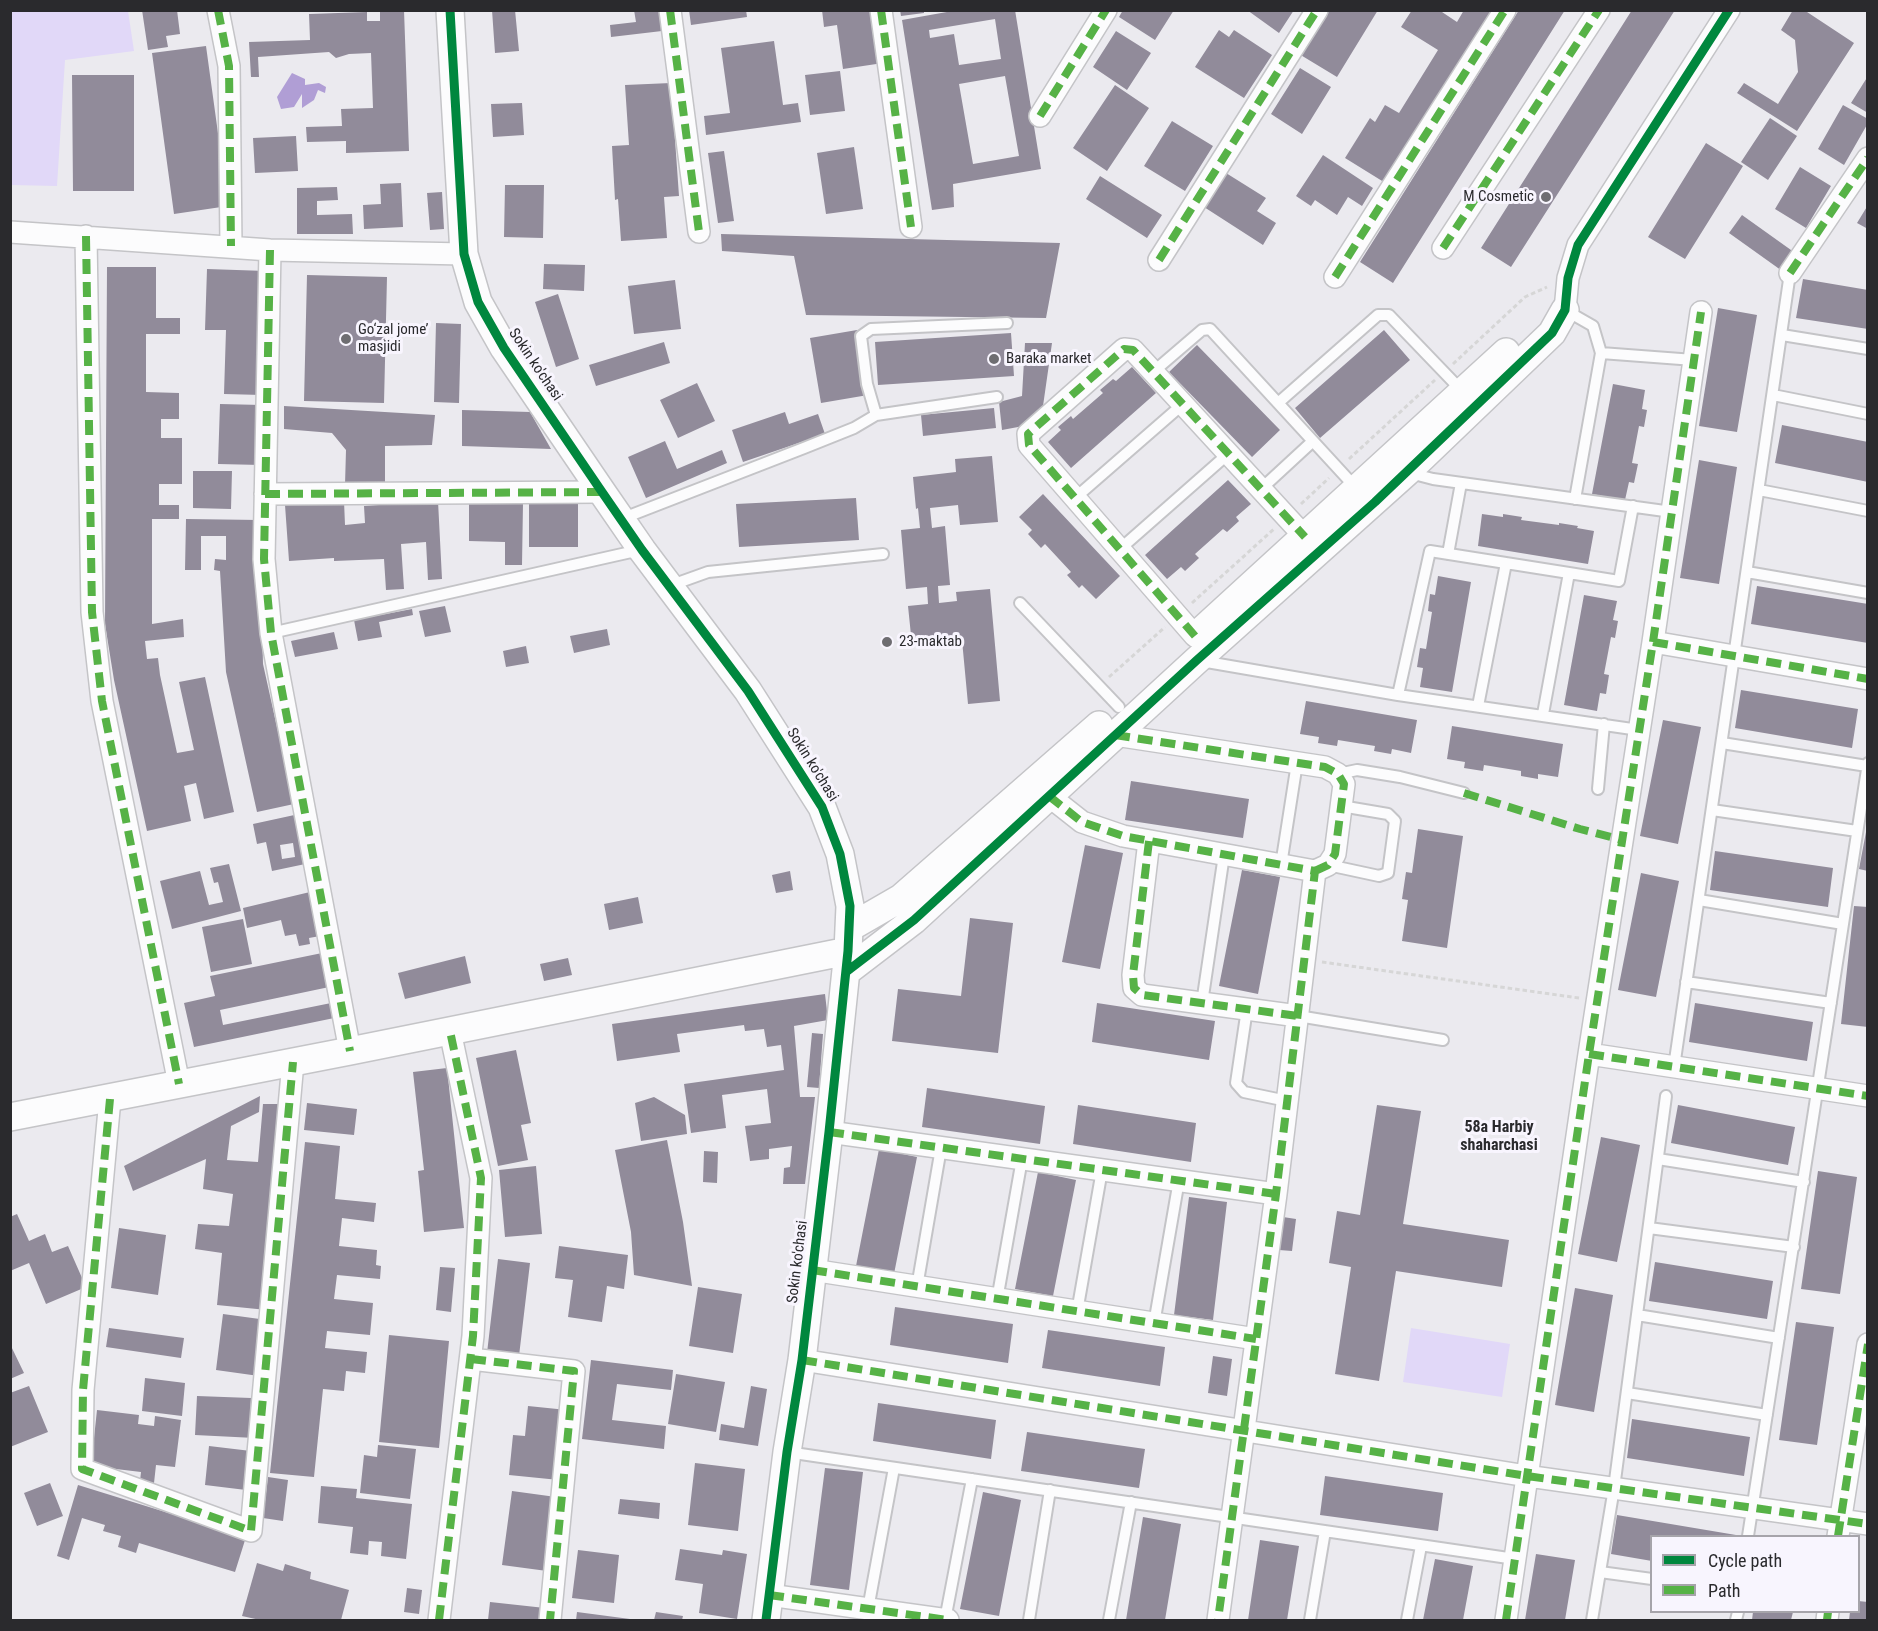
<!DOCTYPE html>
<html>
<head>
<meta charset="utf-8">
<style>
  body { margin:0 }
  #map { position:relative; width:1878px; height:1631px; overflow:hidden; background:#ebeaef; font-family:"Roboto Condensed",sans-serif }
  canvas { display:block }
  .frame { position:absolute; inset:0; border:12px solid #2a2a2d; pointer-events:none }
  .legend { position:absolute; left:1650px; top:1535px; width:210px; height:78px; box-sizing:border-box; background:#f8f5fe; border:2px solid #a6a4aa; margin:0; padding:8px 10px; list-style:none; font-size:18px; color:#2a2a2d }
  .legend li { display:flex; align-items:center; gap:12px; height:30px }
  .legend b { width:30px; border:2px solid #a6a4aa }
</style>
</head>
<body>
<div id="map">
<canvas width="1878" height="1631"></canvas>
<div class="frame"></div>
<ul class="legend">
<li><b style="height:8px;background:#00873e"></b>Cycle path</li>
<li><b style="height:8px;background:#56b246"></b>Path</li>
</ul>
</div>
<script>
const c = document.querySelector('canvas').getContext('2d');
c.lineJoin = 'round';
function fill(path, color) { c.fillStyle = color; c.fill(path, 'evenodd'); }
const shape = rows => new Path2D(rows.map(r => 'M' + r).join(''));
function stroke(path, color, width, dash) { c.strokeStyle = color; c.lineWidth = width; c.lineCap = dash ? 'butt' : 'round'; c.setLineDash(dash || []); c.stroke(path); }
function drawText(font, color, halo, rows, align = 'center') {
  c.font = font + ' "Roboto Condensed",sans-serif'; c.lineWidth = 6; c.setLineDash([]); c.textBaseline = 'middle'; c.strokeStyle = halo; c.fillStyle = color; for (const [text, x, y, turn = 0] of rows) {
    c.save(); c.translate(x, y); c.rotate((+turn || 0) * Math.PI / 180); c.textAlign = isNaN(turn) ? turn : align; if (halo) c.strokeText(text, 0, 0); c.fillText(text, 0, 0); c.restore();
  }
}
fill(shape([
  [11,10,128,11,134,51,65,60,57,186,11,185],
  [1411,1328,1510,1344,1502,1397,1403,1382]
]), '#e1d8f8');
fill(shape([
  [292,73,305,79,305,85,319,83,326,87,325,93,318,90,314,100,302,108,302,94,294,107,281,109,277,97]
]), '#b09ed5');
fill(shape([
  [142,10,177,10,180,34,166,36,168,47,148,50],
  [380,10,404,10,409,151,346,153,346,141,307,142,306,127,342,126,341,109,373,108,371,53,349,54,336,58,329,52,258,57,259,77,251,77,249,42,310,40,309,14,367,12,367,21,380,21],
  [492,10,515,10,519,51,495,53],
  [634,10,659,10,662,31,611,37,610,25,636,22],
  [689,10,746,10,747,17,691,25],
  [822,10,875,10,883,63,843,69,837,25,824,27],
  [900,10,924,10,924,13,901,16],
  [958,10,1015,10,1041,169,953,184,954,207,932,210,902,20],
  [995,19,1001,59,959,65,954,34,930,38,929,30],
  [1005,76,1019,156,973,164,959,84],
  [1123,10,1174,10,1155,40,1119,17],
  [1247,10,1294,10,1279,33],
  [1325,10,1378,10,1337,77,1299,54],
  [1412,10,1439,10,1457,22,1464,10,1494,10,1387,184,1345,158,1370,118,1375,122,1385,105,1399,113,1438,50,1401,27],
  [1519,10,1565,10,1393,283,1360,262],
  [1632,10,1675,10,1511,267,1481,248],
  [1793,10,1804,10,1854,43,1797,131,1737,93,1744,83,1778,104,1798,72,1795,40,1781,30],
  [1219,30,1229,37,1234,30,1272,55,1244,98,1195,67],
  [1116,31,1151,53,1127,90,1093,67],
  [774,41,783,105,798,103,801,122,706,135,704,116,730,113,721,48],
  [206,46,228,206,174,214,152,53],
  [1300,68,1331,87,1302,134,1271,114],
  [840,71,845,111,810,115,805,75],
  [72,75,134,75,134,191,73,191],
  [1868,76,1868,113,1851,103],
  [671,83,679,196,664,197,667,238,621,241,618,199,615,200,612,146,629,145,625,85],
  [1115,85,1149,108,1107,171,1073,148],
  [522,103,524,135,493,137,491,104],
  [1843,105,1868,119,1868,123,1844,165,1818,149],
  [1770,118,1797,136,1768,180,1741,162],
  [1172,121,1213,146,1185,191,1144,166],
  [296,136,298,171,255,173,253,138],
  [1706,143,1743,166,1685,259,1648,237],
  [854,147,863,209,826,214,817,153],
  [724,151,734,221,718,223,708,153],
  [1323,155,1373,188,1362,206,1348,197,1337,215,1315,200,1311,206,1296,196],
  [1800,167,1831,186,1806,228,1775,209],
  [1226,173,1266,198,1257,211,1276,223,1263,245,1204,207],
  [1100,176,1162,215,1147,238,1086,199],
  [401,183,403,227,364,229,363,205,381,204,380,184],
  [505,185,544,185,543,238,504,237],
  [337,187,338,200,317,201,317,215,352,214,353,234,297,234,297,188],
  [442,192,444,229,430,230,427,193],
  [1868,205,1868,229,1857,223],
  [1742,215,1798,255,1785,273,1729,233],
  [721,234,1060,243,1046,318,806,315,794,256,722,251],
  [544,264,585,265,584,291,543,289],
  [107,267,156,267,156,318,180,318,180,334,146,334,146,392,179,393,179,419,161,419,161,438,182,438,182,484,159,484,159,505,179,505,179,519,152,519,152,624,183,619,184,637,145,641,147,659,158,658,160,675,177,753,194,750,179,682,205,677,234,812,204,819,196,783,184,786,191,821,147,831,114,680,105,624],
  [207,269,266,271,262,395,224,394,226,330,205,330],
  [307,275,387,277,384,403,304,401],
  [1803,279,1868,290,1868,329,1796,318],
  [675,280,681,329,634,334,628,286],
  [558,294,579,359,556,367,535,302],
  [1718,308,1757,315,1737,432,1699,426],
  [436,323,461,324,459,403,434,402],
  [857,330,868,395,821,403,810,338],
  [1384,330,1410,360,1320,438,1295,408],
  [1011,333,1014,376,878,385,875,342],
  [664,342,670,363,596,386,589,365],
  [1025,343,1052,343,1042,413,1034,424,1002,430,999,402,1022,396],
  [1197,345,1280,430,1252,457,1169,372],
  [1132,367,1156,393,1071,468,1048,442,1061,430,1058,427,1071,416,1073,419,1103,393,1100,390,1113,379,1116,381],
  [697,383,715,421,678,438,660,400],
  [1613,384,1645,390,1642,409,1647,410,1644,427,1639,426,1632,463,1638,464,1634,483,1629,482,1625,500,1592,494],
  [220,404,262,405,261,465,218,464],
  [284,406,435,415,432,445,385,446,385,485,345,485,346,450,332,433,284,429],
  [994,408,996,428,923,436,921,415],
  [462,410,530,412,551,449,462,446],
  [785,412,789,424,818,414,825,434,743,462,732,430],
  [1782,425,1868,442,1868,482,1775,463],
  [665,441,677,469,722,450,727,463,646,498,628,457],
  [992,456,998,522,960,525,958,505,930,508,932,528,945,526,950,585,938,586,939,603,957,601,956,592,990,589,1000,701,968,704,962,640,912,645,908,606,928,604,927,587,906,589,901,530,920,528,918,508,916,509,913,477,956,472,955,459],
  [1699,460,1737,467,1719,584,1680,578],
  [193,471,232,471,231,509,193,508],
  [1228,480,1251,504,1236,517,1239,521,1227,532,1223,529,1195,554,1199,558,1185,571,1181,567,1167,579,1145,555],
  [1043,494,1120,576,1096,599,1082,585,1079,588,1067,575,1071,572,1045,544,1041,548,1028,534,1032,530,1019,517],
  [856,498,859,540,739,547,736,504],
  [344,501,345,525,365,523,364,506,438,501,442,579,428,580,426,542,401,544,404,589,386,590,384,559,334,561,334,558,289,561,285,505],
  [469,503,523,503,522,565,505,565,505,542,469,541],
  [529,503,578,503,578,547,529,547],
  [1482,514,1503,517,1503,514,1522,517,1521,520,1559,525,1559,523,1578,526,1577,528,1594,531,1588,564,1478,546],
  [186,519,259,520,263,664,294,804,257,812,226,672,220,571,214,570,215,559,226,560,226,536,201,536,201,570,185,570],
  [1438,576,1471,582,1452,692,1420,687,1423,668,1417,667,1420,648,1426,649,1432,612,1428,611,1430,594,1435,595],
  [1757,586,1868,604,1868,643,1751,624],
  [1584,595,1617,601,1613,620,1618,621,1615,638,1611,637,1604,674,1609,675,1606,694,1600,693,1597,711,1564,705],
  [445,606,451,632,425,637,419,611],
  [412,609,413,615,379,622,382,637,358,641,354,620],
  [607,629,610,645,574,653,570,636],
  [334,632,338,649,295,657,291,641],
  [526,646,529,663,506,667,503,651],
  [1741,690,1858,709,1852,748,1735,728],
  [1306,701,1417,720,1411,753,1392,749,1391,754,1374,751,1375,746,1338,740,1337,746,1318,743,1319,737,1300,734],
  [1663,720,1701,727,1678,844,1640,836],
  [1452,726,1563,744,1558,777,1538,774,1538,779,1521,776,1521,771,1484,765,1483,771,1464,768,1465,762,1447,759],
  [1131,781,1249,799,1243,838,1125,820],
  [299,814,310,863,272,871,266,842,257,844,253,824],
  [293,843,295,857,282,859,280,845],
  [1418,829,1463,836,1447,948,1402,941,1408,900,1402,899,1406,872,1412,873],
  [1866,832,1868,832,1868,871,1859,869],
  [1085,845,1123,853,1100,969,1062,962],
  [1715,851,1833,868,1828,907,1710,890],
  [229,864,241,911,172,929,160,881,200,871,209,905,223,902,218,882,214,883,210,868],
  [1242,870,1280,877,1258,994,1219,986],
  [790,871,793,890,776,893,772,875],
  [1641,873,1679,881,1656,997,1618,990],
  [310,892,320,936,309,938,310,944,299,946,296,934,285,936,281,920,247,928,243,908],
  [638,897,643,923,609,930,604,904],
  [1854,906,1868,907,1868,1027,1841,1024],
  [970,918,1013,923,998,1053,892,1041,898,989,961,996],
  [243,919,252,964,211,972,202,927],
  [327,952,334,986,220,1010,223,1025,336,1002,339,1017,194,1047,184,1003,215,996,210,976],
  [465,956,471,983,405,999,398,973],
  [568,958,572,975,544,981,540,964],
  [825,994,828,1020,794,1026,800,1097,815,1097,805,1184,783,1184,784,1168,790,1167,792,1146,769,1149,769,1159,750,1161,745,1126,771,1123,767,1089,722,1095,726,1128,691,1133,684,1084,784,1070,781,1045,767,1047,764,1029,745,1031,744,1025,677,1034,680,1052,617,1061,612,1024],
  [1097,1003,1215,1021,1209,1060,1092,1042],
  [1695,1003,1813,1022,1807,1061,1689,1042],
  [812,1033,823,1034,819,1088,807,1087],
  [516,1050,531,1123,521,1125,528,1160,498,1166,476,1058],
  [447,1068,464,1228,424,1232,418,1171,424,1170,413,1072],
  [927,1088,1045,1106,1040,1144,922,1127],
  [260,1096,259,1112,231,1126,227,1160,258,1162,263,1104,282,1104,267,1310,217,1305,222,1253,195,1249,198,1224,229,1226,233,1194,203,1189,206,1159,133,1191,124,1166],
  [654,1097,685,1115,687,1134,641,1141,635,1103],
  [307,1103,357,1109,354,1135,304,1130],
  [1078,1105,1196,1123,1191,1162,1073,1144],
  [1377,1105,1421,1111,1403,1224,1509,1240,1502,1287,1396,1271,1379,1381,1335,1374,1351,1267,1329,1263,1337,1211,1360,1215],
  [1678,1105,1795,1127,1788,1165,1671,1143],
  [1601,1137,1640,1145,1617,1262,1578,1254],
  [667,1140,683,1222,692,1286,634,1275,631,1232,615,1150],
  [305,1142,340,1146,335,1199,376,1203,374,1222,342,1218,339,1246,377,1250,376,1265,381,1266,380,1279,337,1275,334,1299,373,1303,370,1335,327,1331,325,1348,367,1352,365,1373,346,1371,344,1391,323,1389,314,1477,270,1473],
  [879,1149,917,1157,894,1274,856,1266],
  [704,1151,718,1152,717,1183,703,1182],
  [536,1166,542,1234,505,1237,499,1170],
  [1818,1171,1857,1177,1840,1294,1801,1289],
  [1038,1172,1076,1180,1053,1296,1015,1289],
  [1189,1197,1227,1202,1213,1320,1174,1315],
  [17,1214,29,1241,45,1234,52,1252,68,1246,86,1287,46,1304,29,1263,10,1271,10,1217],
  [1283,1217,1296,1219,1292,1251,1279,1250],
  [119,1228,166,1235,158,1295,111,1288],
  [559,1246,628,1255,624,1289,607,1286,602,1322,568,1317,573,1280,555,1278],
  [498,1259,530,1263,519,1356,487,1353],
  [1655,1262,1773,1281,1767,1319,1649,1301],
  [440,1267,455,1268,451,1312,436,1310],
  [698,1287,742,1294,733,1353,689,1346],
  [1575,1288,1613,1295,1594,1412,1555,1405],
  [895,1307,1013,1324,1008,1363,890,1345],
  [223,1314,267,1320,259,1376,216,1370],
  [1796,1322,1834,1327,1817,1445,1779,1440],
  [109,1328,184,1338,181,1358,106,1347],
  [1048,1330,1165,1347,1160,1386,1042,1368],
  [389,1335,449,1341,439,1448,379,1442],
  [10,1344,24,1373,10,1379],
  [1213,1356,1232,1359,1227,1396,1208,1393],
  [591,1360,673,1370,671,1390,617,1384,612,1420,666,1426,664,1449,582,1439],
  [676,1374,725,1382,716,1432,668,1424],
  [145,1378,185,1383,182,1416,142,1411],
  [29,1386,48,1432,10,1447,10,1393],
  [751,1386,767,1389,758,1446,719,1440,721,1424,744,1428],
  [197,1396,251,1398,250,1423,255,1423,255,1438,195,1435],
  [878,1403,996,1420,991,1459,873,1441],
  [528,1406,567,1410,559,1480,509,1475,513,1435,525,1436],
  [97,1410,139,1415,138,1424,154,1426,155,1416,181,1420,175,1467,156,1465,154,1483,140,1481,141,1472,91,1466],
  [1632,1419,1750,1437,1744,1476,1627,1458],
  [1027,1432,1145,1449,1139,1488,1021,1471],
  [378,1445,416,1449,410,1499,360,1493,364,1455,377,1457],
  [209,1446,251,1451,246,1490,205,1485],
  [695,1463,745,1469,738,1531,688,1525],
  [825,1468,863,1472,849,1590,810,1585],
  [1325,1476,1443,1493,1438,1531,1320,1515],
  [268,1477,288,1480,283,1521,263,1518],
  [50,1483,63,1516,37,1526,24,1493],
  [78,1485,246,1537,235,1572,139,1543,136,1553,118,1547,121,1536,103,1531,105,1525,82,1518,69,1560,57,1556],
  [321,1486,357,1489,356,1498,412,1504,406,1559,381,1556,382,1542,369,1541,368,1555,350,1553,353,1527,318,1523],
  [512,1491,556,1497,547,1571,502,1565],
  [983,1492,1021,1500,999,1616,960,1609],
  [620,1499,660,1503,659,1519,618,1514],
  [1617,1515,1736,1535,1736,1536,1652,1536,1652,1561,1611,1554],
  [1143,1517,1181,1524,1165,1620,1126,1620],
  [1260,1540,1299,1546,1287,1620,1248,1620],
  [680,1549,722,1555,723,1550,747,1554,737,1619,699,1613,703,1584,675,1580],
  [578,1550,619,1555,614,1603,572,1598],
  [1536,1554,1575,1560,1565,1620,1525,1620],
  [1435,1559,1473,1566,1463,1620,1423,1620],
  [257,1563,283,1571,285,1564,311,1572,310,1579,349,1590,341,1620,260,1620,242,1616],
  [407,1588,422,1590,419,1614,404,1612],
  [1858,1601,1868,1602,1868,1620,1849,1620,1850,1612,1858,1612],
  [490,1602,545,1608,544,1620,488,1620],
  [577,1612,630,1619,629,1620,576,1620],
  [656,1612,683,1616,682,1620,654,1620],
  [1753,1612,1793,1612,1791,1620,1752,1620]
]), '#918b9a');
const service = shape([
  [1565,310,1593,326,1601,353],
  [1782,335,1868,349],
  [1153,372,1202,330,1210,329,1357,489],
  [1773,395,1868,414],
  [1278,403,1378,315,1389,315,1463,392],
  [876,415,867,384,861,336,871,329,1007,323],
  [1410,473,1433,479,1672,512],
  [1261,489,1313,441],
  [1759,490,1868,511],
  [1075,498,1183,404],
  [1575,499,1601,353,1694,360],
  [621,519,804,448,854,428,876,415,997,397],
  [1120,549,1228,454],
  [1448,554,1461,483],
  [1747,572,1868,593],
  [1569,573,1619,581,1633,506],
  [669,586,708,572,883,554],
  [1020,603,1119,707],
  [271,633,640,550],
  [1201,661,1398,695,1639,730],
  [1398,695,1430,551,1569,573,1543,714],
  [1478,706,1506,563],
  [1722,743,1867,766],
  [1338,774,1357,770,1400,777,1464,793],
  [1598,789,1604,724],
  [1712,810,1857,831],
  [1281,865,1297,763],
  [1328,865,1379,876,1388,873,1395,821,1388,814,1341,806],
  [1699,900,1843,924],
  [1686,982,1831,1003],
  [1202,1003,1224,855],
  [1247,1009,1236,1083,1244,1092,1287,1101],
  [1298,1016,1443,1040],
  [1674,1067,1790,273],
  [1658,1159,1804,1182],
  [1649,1228,1794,1247],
  [917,1287,941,1148],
  [997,1300,1022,1159],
  [1077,1312,1102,1170],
  [1637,1315,1779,1338],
  [1154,1324,1179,1180],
  [1627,1393,1767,1415],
  [787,1452,1515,1559],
  [1748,1536,1868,763],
  [1600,1572,1652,1579],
  [868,1609,894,1468],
  [945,1620,972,1479],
  [1029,1620,1050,1490],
  [1109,1620,1131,1502],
  [1310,1620,1325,1531],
  [1407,1620,1421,1546],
  [1592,1620,1614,1488,1666,1096],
  [1736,1620,1738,1612]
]);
const minor = shape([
  [218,10,229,66,231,246],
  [670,10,699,232],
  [881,10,911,227],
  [1040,116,1106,10],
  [10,232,270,250,464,254],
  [86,236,92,612,102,701,179,1084],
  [1443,248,1599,10],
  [270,250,264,559,271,633,350,1051],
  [1159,260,1317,10],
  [1790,273,1868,158],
  [1335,277,1505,10],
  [1565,310,1568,278,1578,245,1729,10],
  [265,494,602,492],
  [1195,636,1029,445,1028,434,1124,349,1133,350,1305,537],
  [1653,642,1868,679],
  [1115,735,1325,767,1338,774,1344,784,1335,854,1328,865,1315,871],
  [1049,796,1082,822,1123,836,1315,871,1276,1194,1218,1620],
  [1149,841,1133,975,1134,988,1142,995,1298,1016],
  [1589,1054,1868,1096],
  [110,1099,83,1390,82,1469,251,1531,293,1062],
  [829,1132,1276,1194],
  [812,1270,1256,1339],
  [471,1359,574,1371,550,1620],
  [802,1360,1527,1476,1868,1524],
  [1838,1536,1868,1344],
  [769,1595,948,1620],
  [439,1620,473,1336,481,1178,450,1031],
  [1506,1620,1589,1054,1653,642,1701,312],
  [1827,1620,1828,1612]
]);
const tertiary = shape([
  [450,10,464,254,478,302,504,348,602,492,642,550,748,691,822,807,840,854,850,906,848,951,829,1132,802,1360,787,1452,766,1620],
  [1200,632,1506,352],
  [849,928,901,898,1099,725],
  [846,972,914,920,1197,660,1407,472,1552,333,1565,310],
  [10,1117,350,1051,848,951]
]);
stroke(service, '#c4c4c7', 14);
stroke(minor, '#c4c4c7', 24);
stroke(tertiary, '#c4c4c7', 30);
stroke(shape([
  [1453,364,1525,297,1547,287],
  [1349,459,1435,380],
  [1301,504,1329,478],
  [1192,603,1274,529],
  [1109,677,1165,627],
  [1322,962,1579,998]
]), '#d6d6d6', 3, [4.5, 3]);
stroke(service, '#fcfcfd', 10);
stroke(minor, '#fcfcfd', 21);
stroke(tertiary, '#fcfcfd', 27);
stroke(shape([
  [218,10,229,66,231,246],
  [670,10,699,232],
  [881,10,911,227],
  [1040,116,1106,10],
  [86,236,92,612,102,701,179,1084],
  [1443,248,1599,10],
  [270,250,264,559,271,633,350,1051],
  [1159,260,1317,10],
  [1790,273,1868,158],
  [1335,277,1505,10],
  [265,494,602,492],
  [1195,636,1029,445,1028,434,1124,349,1133,350,1305,537],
  [1653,642,1868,679],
  [1115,735,1325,767,1338,774,1344,784,1335,854,1328,865,1315,871],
  [1464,793,1580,829,1622,840],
  [1049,796,1082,822,1123,836,1315,871,1276,1194,1218,1620],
  [1149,841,1133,975,1134,988,1142,995,1298,1016],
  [1589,1054,1868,1096],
  [110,1099,83,1390,82,1469,251,1531,293,1062],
  [829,1132,1276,1194],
  [812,1270,1256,1339],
  [471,1359,574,1371,550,1620],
  [802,1360,1527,1476,1868,1524],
  [1838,1536,1868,1344],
  [769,1595,948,1620],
  [439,1620,473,1336,481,1178,450,1031],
  [1506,1620,1589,1054,1653,642,1701,312],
  [1827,1620,1828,1612]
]), '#56b246', 8, [15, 8]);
stroke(shape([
  [450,10,464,254,478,302,504,348,602,492,642,550,748,691,822,807,840,854,850,906,848,951,829,1132,802,1360,787,1452,766,1620],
  [846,972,914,920,1197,660,1375,502,1552,333,1565,310,1568,278,1578,245,1729,10]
]), '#00873e', 9);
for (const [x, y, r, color] of [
  [1546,197,6,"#6e6d71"],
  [346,339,6,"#6e6d71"],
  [994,359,6,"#6e6d71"],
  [887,642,6,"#6e6d71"]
]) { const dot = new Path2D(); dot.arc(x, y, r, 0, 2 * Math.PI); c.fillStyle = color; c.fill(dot); stroke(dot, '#f8f5fe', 2); }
drawText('15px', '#2a2a2d', '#f8f5fe', [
  ["M Cosmetic",1534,197,"right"],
  ["Go‘zal jome’",358,330],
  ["masjidi",358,347],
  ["Baraka market",1006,359],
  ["23-maktab",899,642]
], 'left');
drawText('15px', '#2a2a2d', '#f8f5fe', [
  ["Sokin ko'chasi",535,365,56],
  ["Sokin ko'chasi",812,765,58],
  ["Sokin ko'chasi",798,1262,-83]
]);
drawText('bold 16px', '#2a2a2d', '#f8f5fe', [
  ["58a Harbiy",1499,1128],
  ["shaharchasi",1499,1146]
]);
</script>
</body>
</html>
